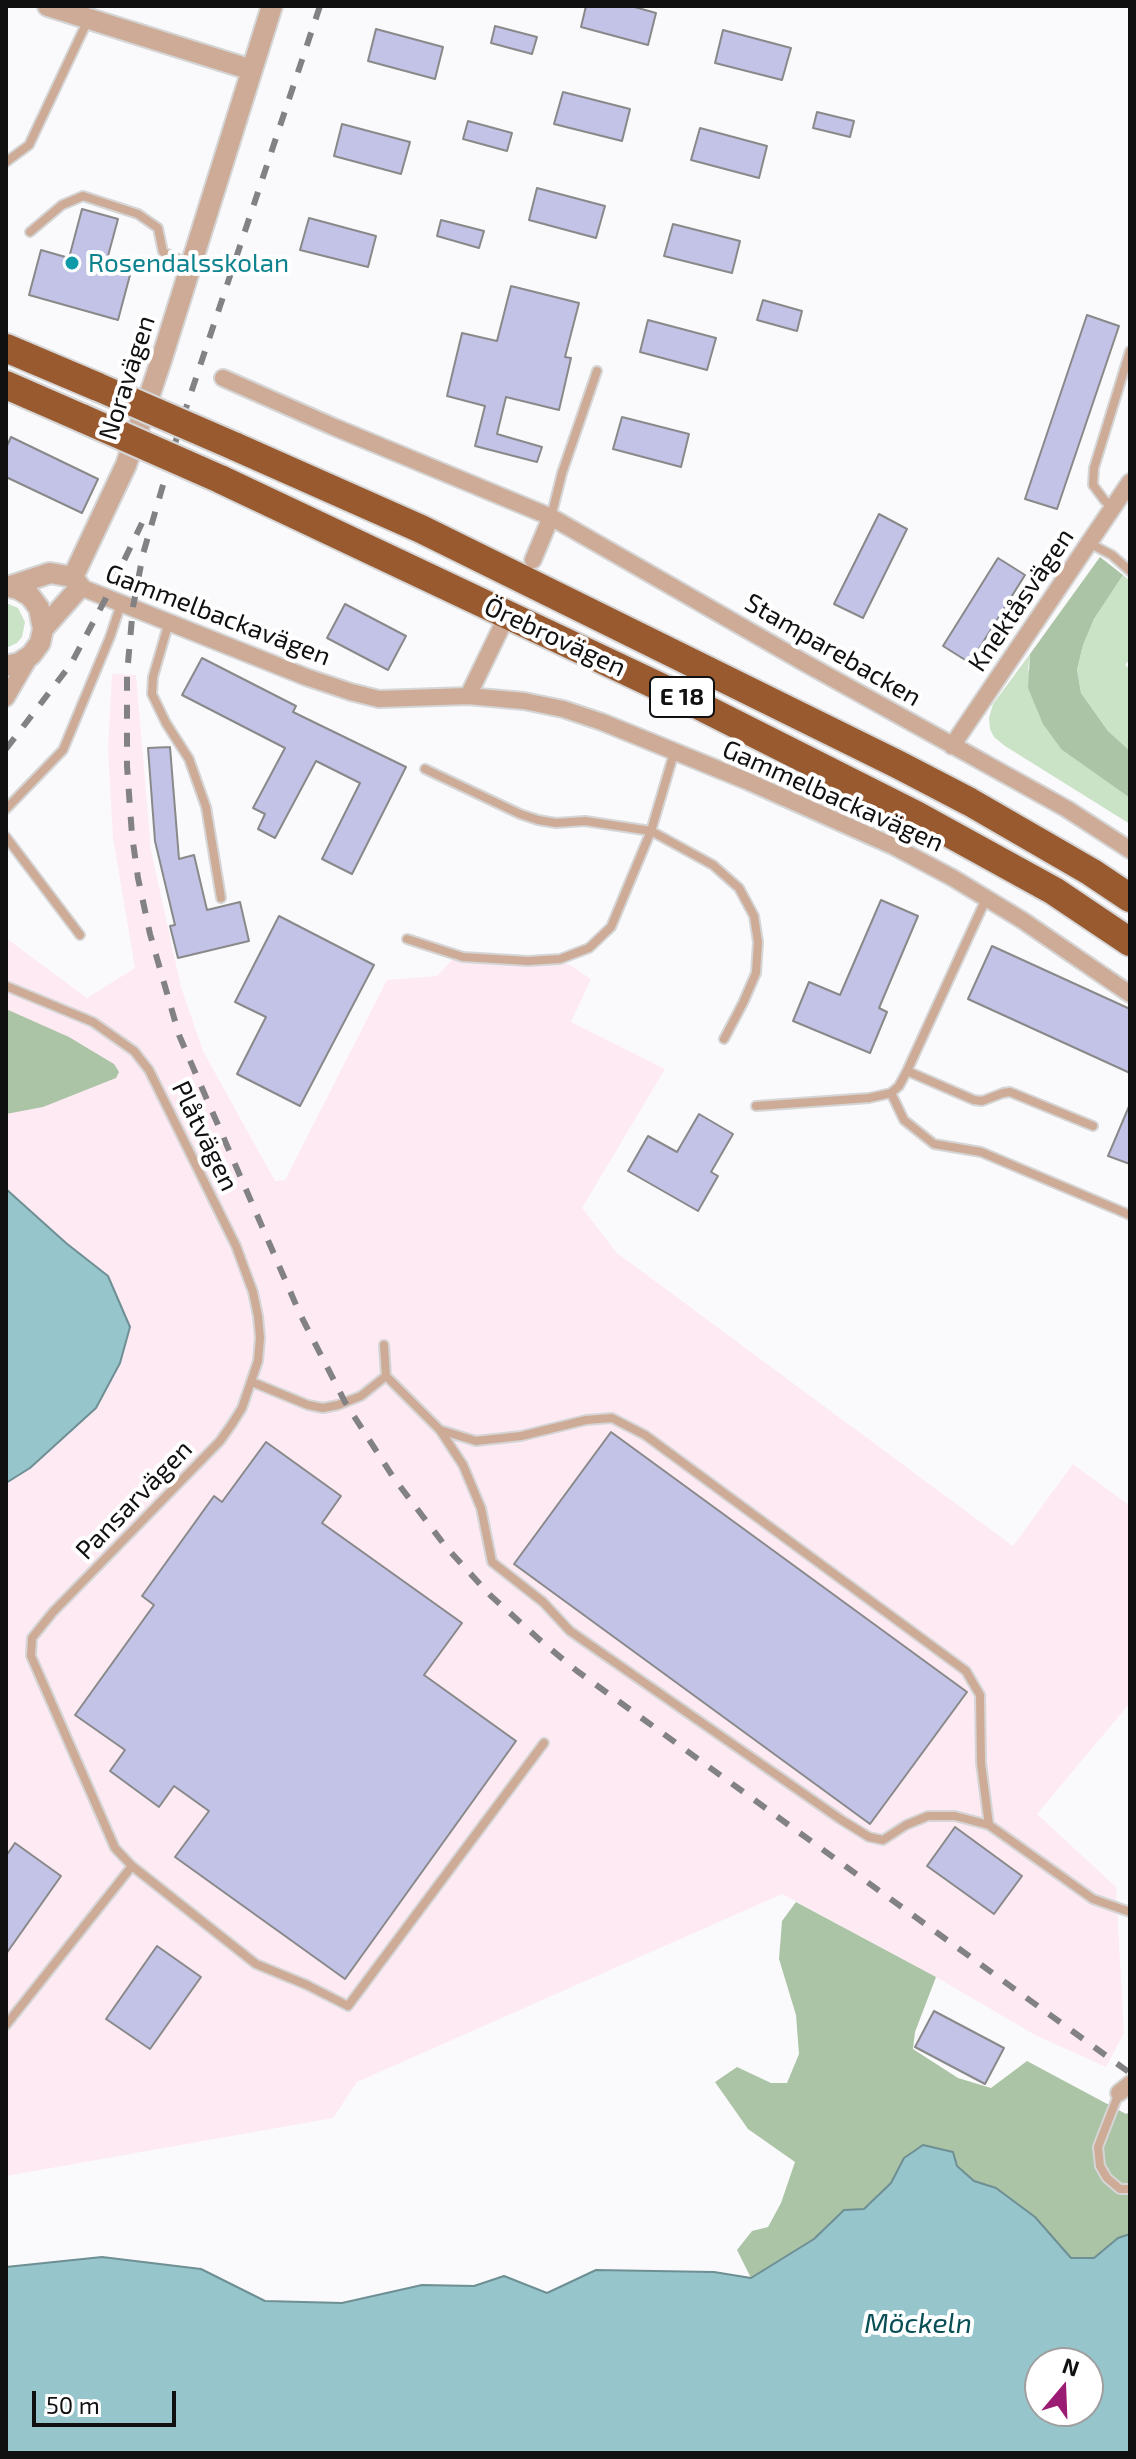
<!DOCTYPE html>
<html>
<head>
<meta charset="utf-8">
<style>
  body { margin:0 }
  #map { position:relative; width:1136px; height:2459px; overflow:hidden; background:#fafafc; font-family:"Exo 2",sans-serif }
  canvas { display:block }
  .frame { position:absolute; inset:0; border:8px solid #101011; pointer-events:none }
  .north { position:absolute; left:1024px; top:2347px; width:80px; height:80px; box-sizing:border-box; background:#fff; border:2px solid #9f9fa0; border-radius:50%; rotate:19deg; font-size:22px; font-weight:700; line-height:32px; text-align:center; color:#101011 }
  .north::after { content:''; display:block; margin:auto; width:28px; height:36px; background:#9a1c73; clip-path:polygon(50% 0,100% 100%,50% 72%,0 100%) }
  .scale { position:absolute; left:32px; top:2391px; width:144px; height:36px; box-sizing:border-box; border:4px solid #101011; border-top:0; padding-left:10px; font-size:24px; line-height:28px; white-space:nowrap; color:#101011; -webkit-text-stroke:6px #fff; paint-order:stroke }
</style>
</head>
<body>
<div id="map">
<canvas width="1136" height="2459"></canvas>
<div class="frame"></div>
<div class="north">N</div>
<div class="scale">50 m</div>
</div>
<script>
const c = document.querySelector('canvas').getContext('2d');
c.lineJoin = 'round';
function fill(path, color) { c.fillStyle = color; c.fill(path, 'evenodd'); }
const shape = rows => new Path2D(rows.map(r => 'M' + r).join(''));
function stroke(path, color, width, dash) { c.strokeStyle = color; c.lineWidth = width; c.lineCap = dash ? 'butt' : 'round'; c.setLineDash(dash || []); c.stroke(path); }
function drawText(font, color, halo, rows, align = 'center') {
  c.font = font + ' "Exo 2",sans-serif'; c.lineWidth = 8; c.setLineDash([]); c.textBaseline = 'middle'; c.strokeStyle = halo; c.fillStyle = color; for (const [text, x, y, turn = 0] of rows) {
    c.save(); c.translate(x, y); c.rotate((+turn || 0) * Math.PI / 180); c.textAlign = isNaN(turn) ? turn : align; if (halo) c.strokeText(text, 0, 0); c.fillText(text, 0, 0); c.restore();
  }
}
fill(shape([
  [112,674,136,675,151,850,181,987,203,1051,275,1181,285,1180,387,980,437,976,452,960,568,964,591,979,571,1022,665,1069,582,1208,617,1253,1013,1546,1073,1464,1130,1506,1130,1703,1037,1814,1116,1887,1124,2033,1106,2067,1035,2035,936,1977,782,1894,357,2082,333,2118,6,2176,6,1483,30,1468,108,1276,66,1243,6,1189,6,938,87,998,135,968,113,838,108,749]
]), '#feeaf3');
fill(shape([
  [1123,575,1130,581,1130,659,1125,665,1130,669,1130,751,1108,731,1081,693,1077,670,1083,645,1094,619],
  [6,603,18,608,25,622,22,637,17,643,6,648],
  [1030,654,1028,669,1062,750,1130,798,1130,824,1005,746,994,737,990,729,989,718,993,704]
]), '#cae2c5');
fill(shape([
  [1100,557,1123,575,1094,619,1083,645,1077,670,1081,693,1108,731,1130,751,1130,798,1062,750,1043,724,1028,688,1030,654],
  [6,1009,69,1037,114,1064,119,1072,116,1078,43,1107,6,1114],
  [796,1902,936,1977,915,2032,913,2049,958,2078,991,2088,1027,2061,1126,2114,1130,2112,1130,2234,1118,2238,1094,2259,1071,2258,1035,2217,996,2188,974,2181,957,2166,953,2152,923,2145,904,2158,891,2183,864,2209,844,2210,814,2239,751,2278,737,2250,752,2231,768,2227,781,2203,795,2162,748,2129,715,2082,737,2067,771,2083,787,2083,799,2054,796,2015,779,1959,782,1921]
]), '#abc4a6');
const water = shape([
  [6,1189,66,1243,108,1276,130,1327,120,1363,96,1408,30,1468,6,1483,6,1189],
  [923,2145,953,2152,957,2166,974,2181,996,2188,1035,2217,1071,2258,1094,2258,1118,2238,1130,2234,1130,2453,6,2453,6,2267,102,2257,201,2269,265,2301,342,2303,422,2285,474,2286,504,2276,547,2293,596,2270,714,2272,751,2278,814,2239,844,2210,864,2209,891,2183,904,2158,923,2145],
  [1040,2363,1088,2363,1088,2411,1040,2411,1040,2363]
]);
fill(water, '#96c5cb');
stroke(water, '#6e8f93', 2);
const building = shape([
  [586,6,631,6,656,13,648,45,581,27,586,6],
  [495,26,537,37,532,54,491,43,495,26],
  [376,29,443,47,435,79,368,61,376,29],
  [723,30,791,48,782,80,715,63,723,30],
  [563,92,630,109,622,141,554,124,563,92],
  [817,112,854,121,850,137,813,128,817,112],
  [468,121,512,133,507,151,463,139,468,121],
  [342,124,410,142,401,174,334,156,342,124],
  [700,128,767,146,759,178,691,160,700,128],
  [537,188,605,206,596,238,529,220,537,188],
  [82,209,118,219,105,267,130,275,118,320,29,295,41,250,69,258,82,209],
  [309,218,376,236,368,267,300,250,309,218],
  [441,220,484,231,479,248,437,236,441,220],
  [673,224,740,241,732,273,664,256,673,224],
  [511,286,579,303,565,357,571,358,559,410,506,397,497,434,542,447,537,462,475,446,485,406,447,396,462,333,497,341,511,286],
  [763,300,802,311,797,331,757,320,763,300],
  [1087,315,1119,326,1057,509,1025,499,1087,315],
  [648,320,716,338,707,370,640,352,648,320],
  [622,417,689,434,681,467,613,449,622,417],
  [11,437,98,479,82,513,6,477,6,448,11,437],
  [879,514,907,529,863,618,834,604,879,514],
  [998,558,1025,575,970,663,943,646,998,558],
  [345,604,406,636,388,670,327,638,345,604],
  [202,658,296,706,293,712,406,767,352,874,322,859,360,783,316,761,275,838,258,829,265,814,253,808,285,748,182,695,202,658],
  [170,747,179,859,194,855,207,910,240,902,249,941,178,958,170,926,175,925,155,841,148,748,170,747],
  [881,900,918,916,879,1008,887,1012,870,1053,793,1021,809,982,840,995,881,900],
  [279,916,374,965,300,1106,237,1074,266,1017,235,1002,279,916],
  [992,946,1130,1009,1130,1073,968,999,992,946],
  [1130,1104,1130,1164,1108,1156,1130,1104],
  [699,1114,733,1134,711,1172,718,1176,698,1211,628,1171,648,1136,677,1152,699,1114],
  [611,1432,967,1692,870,1824,514,1564,611,1432],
  [266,1442,341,1496,322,1523,462,1623,424,1675,516,1741,345,1979,175,1857,209,1811,174,1786,159,1807,110,1771,125,1750,75,1715,154,1605,142,1596,214,1496,222,1502,266,1442],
  [955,1827,1022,1876,994,1914,927,1866,955,1827],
  [15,1843,61,1876,6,1954,6,1856,15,1843],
  [157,1946,201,1977,150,2049,106,2019,157,1946],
  [934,2011,1004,2048,985,2084,915,2047,934,2011]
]);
fill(building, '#c2c3e7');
stroke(building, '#89898a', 2);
const service = shape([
  [6,162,29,145,88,20],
  [30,232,62,205,83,196,138,214,158,228,163,252,190,265],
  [1113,506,1105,501,1093,485,1094,468,1130,351],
  [551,517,562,473,597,371],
  [1089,543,1112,555,1130,571],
  [169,622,153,677,152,694,166,723,189,759,206,807,221,898],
  [674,753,651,831,713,865,739,888,754,916,758,942,756,973,743,1003,724,1039],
  [6,809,63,750,110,637,121,604],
  [6,837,80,935],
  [407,939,463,957,528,961,560,959,589,948,611,927,651,831,585,821,556,823,538,820,520,814,425,769],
  [6,986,93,1022,134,1051,149,1070,236,1246,253,1292,258,1316,260,1338,258,1361,242,1408,232,1424,220,1441,53,1612,32,1638,31,1656,115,1848,132,1866,256,1964,307,1985,348,2006,544,1743],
  [907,1071,974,1100,982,1101,1003,1093,1010,1092,1093,1126],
  [891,1093,904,1120,934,1144,981,1152,1130,1215],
  [756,1106,869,1098,891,1093,899,1086,907,1071,986,899],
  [384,1345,386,1376],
  [252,1382,308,1405,323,1408,338,1405,361,1396,386,1376,440,1430,463,1465,481,1508,492,1562,543,1602,570,1631,840,1819,869,1837,883,1840,906,1825,928,1816,955,1816,989,1825,981,1763,980,1695,966,1671,645,1435,612,1418,586,1420,521,1436,476,1441,440,1430],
  [989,1825,1093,1899,1130,1912],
  [6,2025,132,1866],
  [1119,2093,1098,2147,1100,2166,1107,2178,1120,2189,1130,2189]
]);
const minor = shape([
  [223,378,334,427,551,517,805,663,1067,809,1130,850],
  [533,560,551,517],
  [80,587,306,677,351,692,379,699,468,696,524,701,563,709,602,722,747,781,893,846,953,878,1022,920,1130,994],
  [468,696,501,628],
  [6,698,31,655],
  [952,746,1130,482],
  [1119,2093,1130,2084]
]);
const tertiary = shape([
  [48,6,252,70],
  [73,577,126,465,161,361,272,6],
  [11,586,50,573,73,577,80,587,43,629],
  [6,666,19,663,31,655,40,643,43,629,39,608,30,596,18,589,6,586]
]);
const trunk = shape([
  [6,348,98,387],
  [6,385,84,419],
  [234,446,421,529,899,765,970,802,1091,872,1130,898],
  [220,479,694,703,916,815,1054,891,1130,942]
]);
stroke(service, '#d5d5d6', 12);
stroke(minor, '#d5d5d6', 20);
stroke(tertiary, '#d5d5d6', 24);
stroke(trunk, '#d5d5d6', 32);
stroke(service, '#cdab96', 8);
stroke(minor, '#cdab96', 16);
stroke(tertiary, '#cdab96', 20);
stroke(trunk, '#9a5a2f', 28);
stroke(shape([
  [320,6,181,423,143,554,133,607,127,674,127,766,132,835,138,878,150,934,179,1035,300,1314,345,1402,393,1477,446,1547,490,1595,541,1641,577,1671,1130,2073],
  [6,749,71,664,106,598,142,523]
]), '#828284', 6, [14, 14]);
const trunkBridge = shape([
  [98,387,234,446],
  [84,419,220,479]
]);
stroke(trunkBridge, '#d5d5d6', 32, []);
stroke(trunkBridge, '#9a5a2f', 28);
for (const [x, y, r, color] of [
  [72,263,8,"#0f9aa8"]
]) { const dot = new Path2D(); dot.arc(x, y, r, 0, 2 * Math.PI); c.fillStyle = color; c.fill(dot); stroke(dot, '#fff', 3); }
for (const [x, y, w] of [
  [682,697,64]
]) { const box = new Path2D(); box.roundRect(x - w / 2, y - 20, w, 40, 6); c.fillStyle = '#fff'; c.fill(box); stroke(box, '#101011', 2); }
drawText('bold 24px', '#101011', null, [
  ["E 18",682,697]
]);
drawText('26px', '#0d838f', '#fff', [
  ["Rosendalsskolan",88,263]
], 'left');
drawText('26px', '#101011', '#fff', [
  ["Noravägen",127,378,-72],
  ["Knektåsvägen",1021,600,-56],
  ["Gammelbackavägen",218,615,21],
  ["Örebrovägen",555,637,25],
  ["Stamparebacken",833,650,30],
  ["Gammelbackavägen",833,796,24],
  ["Plåtvägen",205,1136,64],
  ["Pansarvägen",134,1500,-46]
]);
drawText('italic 28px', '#074e55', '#fff', [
  ["Möckeln",918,2324]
]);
</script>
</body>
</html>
